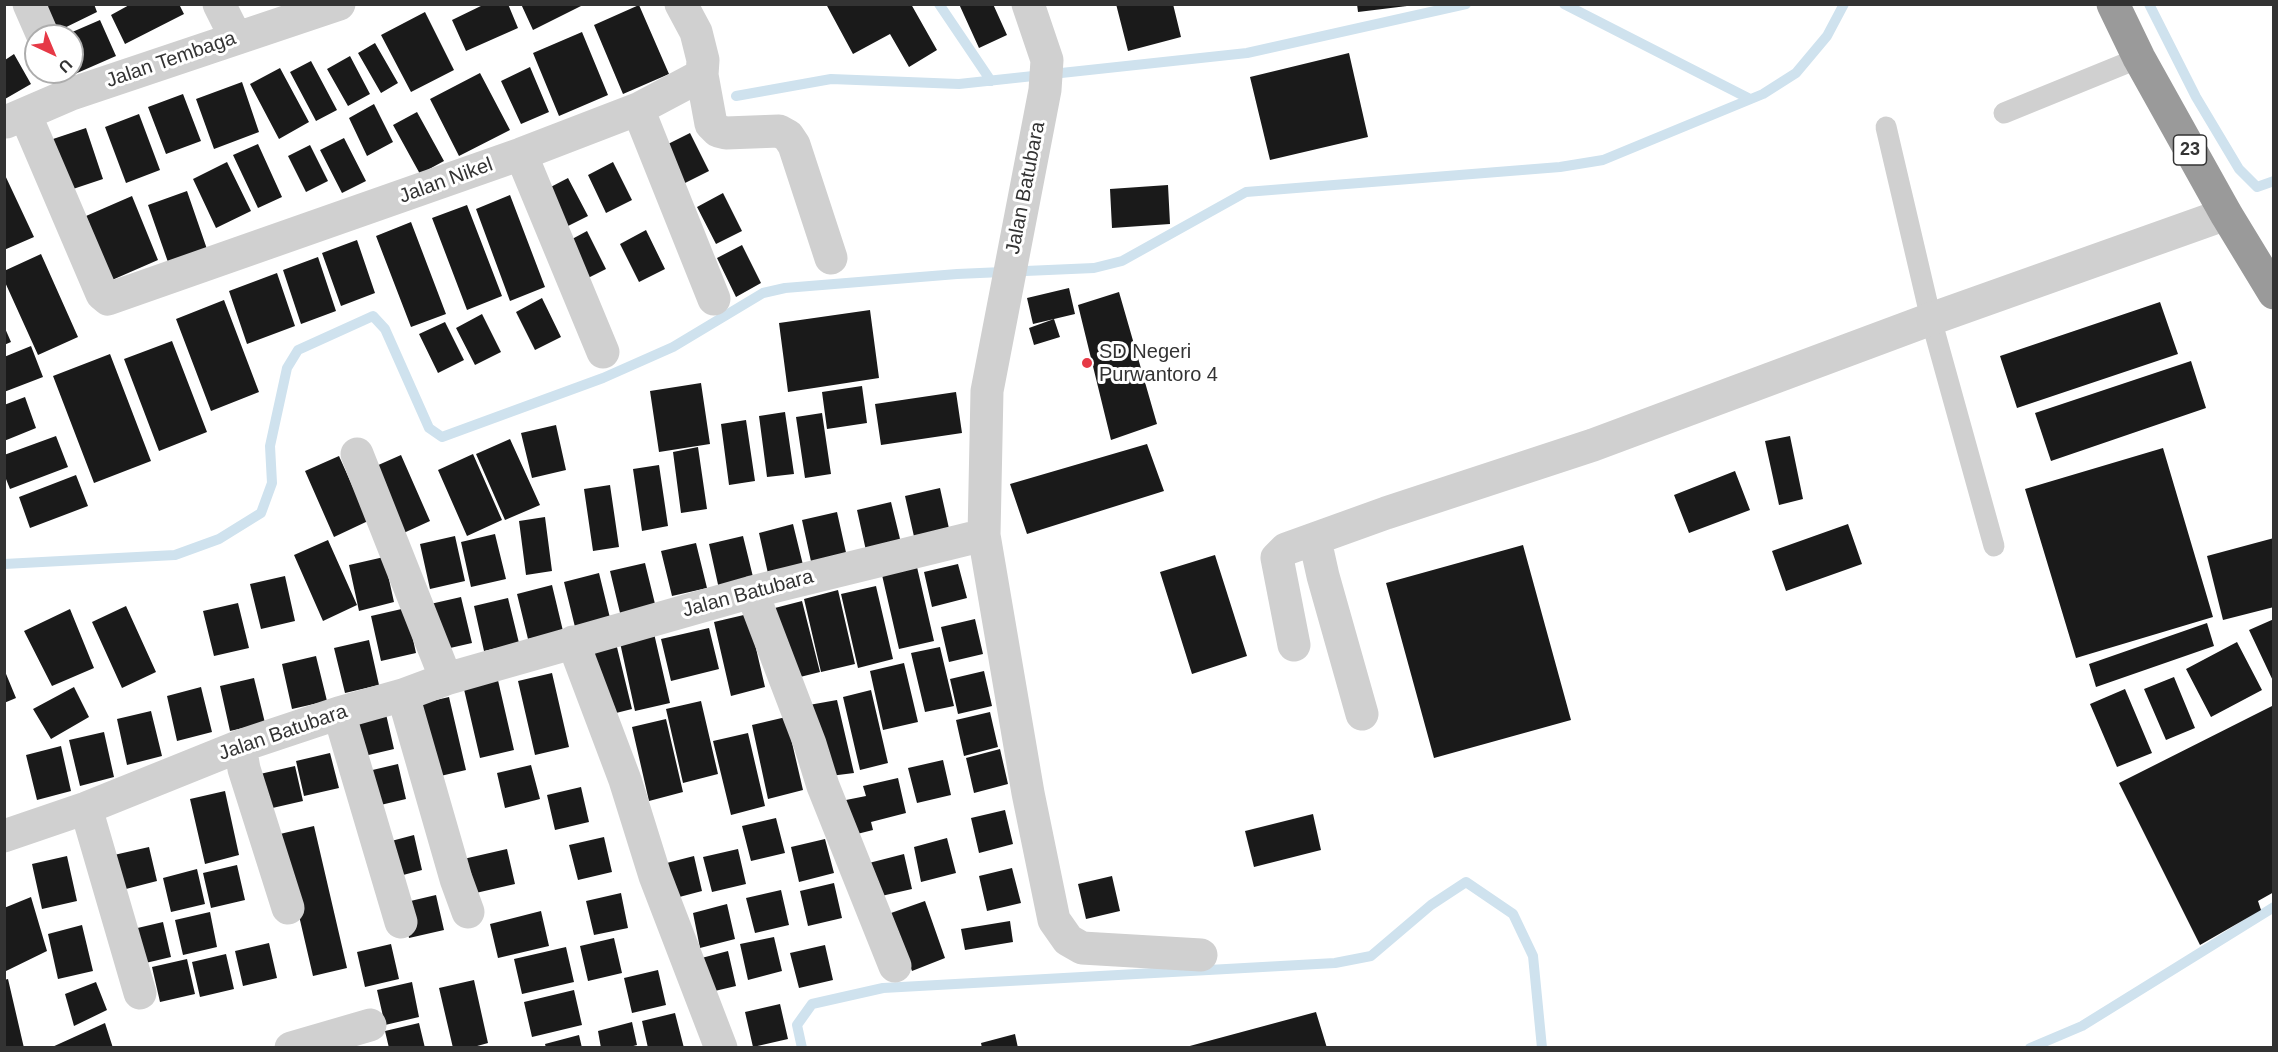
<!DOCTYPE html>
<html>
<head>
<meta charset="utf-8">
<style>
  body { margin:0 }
  #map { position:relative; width:2278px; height:1052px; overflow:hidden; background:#fff; font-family:Arial,sans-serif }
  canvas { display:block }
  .frame { position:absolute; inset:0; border:6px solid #333; pointer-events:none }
  .north { position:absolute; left:24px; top:24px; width:60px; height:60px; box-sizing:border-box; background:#fff; border:2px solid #adadad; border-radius:50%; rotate:136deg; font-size:16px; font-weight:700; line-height:24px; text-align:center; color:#333 }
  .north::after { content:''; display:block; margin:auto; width:21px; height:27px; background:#e63946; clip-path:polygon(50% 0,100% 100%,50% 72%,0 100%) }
</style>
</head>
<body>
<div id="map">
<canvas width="2278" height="1052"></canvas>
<div class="frame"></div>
<div class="north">U</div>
</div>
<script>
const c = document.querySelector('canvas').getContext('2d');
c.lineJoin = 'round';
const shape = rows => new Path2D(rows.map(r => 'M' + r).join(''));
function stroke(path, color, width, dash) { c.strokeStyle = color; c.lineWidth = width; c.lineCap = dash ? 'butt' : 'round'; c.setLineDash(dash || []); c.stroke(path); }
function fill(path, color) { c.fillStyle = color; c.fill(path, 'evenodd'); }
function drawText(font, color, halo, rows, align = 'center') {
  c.font = font + ' Arial,sans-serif'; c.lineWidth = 6; c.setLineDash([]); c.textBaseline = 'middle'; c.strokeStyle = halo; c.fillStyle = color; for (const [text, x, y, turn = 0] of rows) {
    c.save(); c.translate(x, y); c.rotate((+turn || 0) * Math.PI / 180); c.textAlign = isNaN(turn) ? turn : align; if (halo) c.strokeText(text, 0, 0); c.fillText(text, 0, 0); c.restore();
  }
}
stroke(shape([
  [939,4,991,81],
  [1564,4,1750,99],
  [2149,4,2196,97,2239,169,2257,187,2274,181],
  [736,96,831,79,959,84,1247,53,1466,4],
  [4,564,175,555,219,539,261,513,272,483,270,446,287,368,298,350,373,316,385,329,429,428,442,437,603,378,673,347,763,293,785,288,957,274,1094,268,1122,261,1246,192,1560,167,1603,160,1763,94,1796,73,1827,36,1844,4],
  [802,1048,797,1025,812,1004,883,988,1335,963,1371,956,1431,905,1466,882,1513,914,1533,956,1542,1048],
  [2030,1048,2082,1026,2274,907]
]), '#cfe2ee', 10);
fill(shape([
  [53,4,94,4,97,12,54,33,42,9],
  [131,4,179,4,184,14,125,44,111,15],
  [485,4,508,4,518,28,466,51,452,20],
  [521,4,580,4,581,6,533,30],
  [826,4,911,4,937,50,909,67,890,34,853,54],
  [959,4,993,4,1007,35,979,48],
  [1116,4,1173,4,1181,37,1128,51],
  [1357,4,1407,4,1407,6,1358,12],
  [639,5,669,74,623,94,594,25],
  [425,12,454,70,411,92,381,35],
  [100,20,116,56,68,77,66,72,72,72,72,36,63,36],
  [582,32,608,95,559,116,533,53],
  [375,43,398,83,381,93,358,53],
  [1349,53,1368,137,1270,160,1250,77],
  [14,54,31,84,5,99,5,60],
  [350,56,370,94,348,106,327,69],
  [311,61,337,110,316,121,290,72],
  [530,67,549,112,521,124,501,81],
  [280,68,309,122,279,139,250,84],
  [480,73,510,130,459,156,430,99],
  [242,82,259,132,214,149,196,99],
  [183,94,201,141,166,154,148,107],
  [374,104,393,142,367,156,349,118],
  [417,112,444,161,420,174,393,125],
  [139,114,160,170,126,183,105,127],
  [86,128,103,179,67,191,50,140],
  [690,133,709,171,683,184,664,146],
  [344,138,366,181,342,193,320,150],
  [258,144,282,197,258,208,233,155],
  [310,145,328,181,306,192,288,156],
  [227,162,251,211,216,228,193,179],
  [613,162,632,200,606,213,588,175],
  [4,173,34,237,4,250],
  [568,178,588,216,562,229,543,191],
  [1168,185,1170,224,1112,228,1110,189],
  [187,191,208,252,169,265,148,205],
  [723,193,742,231,716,244,697,207],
  [510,195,545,287,510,301,476,209],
  [132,196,158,260,112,280,86,216],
  [467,205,502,296,467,310,432,218],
  [411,222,446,314,411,327,376,236],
  [646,230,665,269,639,282,620,244],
  [587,231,606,269,580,282,561,245],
  [357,240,375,293,341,306,322,253],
  [742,245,761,283,736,297,717,258],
  [41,254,78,337,38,355,4,280,4,271],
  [318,257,336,311,301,324,283,270],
  [277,273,295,326,247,344,229,291],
  [1069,288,1075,314,1033,324,1027,298],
  [1119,292,1157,424,1111,440,1078,305],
  [542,298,561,337,535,350,516,312],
  [224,300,259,392,211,411,176,319],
  [2160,302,2178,354,2017,408,2000,356],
  [870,310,879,378,788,392,779,323],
  [482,314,501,352,475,365,456,328],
  [1054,319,1060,337,1034,345,1029,328],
  [445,322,464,360,438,373,419,334],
  [4,326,11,342,4,345],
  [172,341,207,432,159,451,124,359],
  [31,346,43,377,4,392,4,357],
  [110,354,151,461,94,483,53,376],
  [2191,361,2206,408,2051,461,2035,413],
  [701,383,710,444,659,452,650,391],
  [862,386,867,423,827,429,822,392],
  [956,392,962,433,881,445,875,404],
  [25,397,36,428,4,441,4,405],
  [785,412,794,474,767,477,759,416],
  [822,413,831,474,805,478,796,417],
  [746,420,755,481,729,485,721,424],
  [556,425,566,470,532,478,521,433],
  [56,436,68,467,10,489,4,474,4,455],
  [1790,436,1803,499,1779,505,1765,441],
  [510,439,540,505,505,520,476,454],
  [1147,444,1164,491,1027,534,1010,484],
  [698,447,707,509,681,513,673,452],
  [2163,448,2213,617,2076,658,2025,489],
  [473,454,502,520,467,536,438,470],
  [401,455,430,521,397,536,367,470],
  [339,456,368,521,334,537,305,471],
  [659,465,668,526,642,531,633,469],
  [1735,471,1750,510,1689,533,1674,495],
  [76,475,88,506,30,528,19,497],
  [610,485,619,547,593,551,584,489],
  [940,488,950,533,915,541,905,496],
  [891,502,902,547,867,555,857,510],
  [837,512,847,557,812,566,802,520],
  [545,517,552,571,526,575,519,521],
  [793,524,804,569,769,578,759,533],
  [1848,524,1862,564,1786,591,1772,551],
  [495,534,506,579,471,587,461,542],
  [455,536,465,581,430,589,420,544],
  [743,536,754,581,719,589,709,544],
  [2274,538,2274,607,2223,620,2207,556],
  [328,540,357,605,323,621,294,555],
  [696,543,707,588,672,596,661,551],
  [1523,545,1571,720,1434,758,1386,583],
  [1215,555,1247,656,1192,674,1160,572],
  [384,557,394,602,359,611,349,565],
  [645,563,656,608,621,617,610,571],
  [958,564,967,598,932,607,924,572],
  [917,567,934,641,899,649,882,575],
  [599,573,610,618,575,627,564,582],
  [285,576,295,621,261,629,250,584],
  [552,585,563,631,528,639,517,594],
  [876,586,893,659,858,668,841,594],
  [838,590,855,664,821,672,804,599],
  [461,597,472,643,437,651,426,605],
  [508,598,519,643,484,651,474,606],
  [802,601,820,672,788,680,771,609],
  [238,603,249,648,214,656,203,611],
  [126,606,156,672,122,688,92,622],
  [406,608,416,653,381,661,371,616],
  [70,609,94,668,52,686,24,631],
  [748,614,765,687,731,696,714,622],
  [975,619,983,654,949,662,941,627],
  [2274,619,2274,683,2249,630],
  [2207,623,2214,646,2096,687,2089,664],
  [709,628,719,669,671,681,661,639],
  [653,629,670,703,635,711,619,638],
  [615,639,632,709,608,715,591,645],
  [369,640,379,685,345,693,334,648],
  [2237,642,2262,690,2211,717,2186,669],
  [940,647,954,706,925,712,911,653],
  [316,656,327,701,292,709,282,664],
  [904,663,918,722,883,730,870,671],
  [4,669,16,698,4,703],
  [984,671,992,706,958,714,950,679],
  [552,673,569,747,535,755,518,681],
  [497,676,514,750,480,758,463,685],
  [2174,677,2195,728,2166,740,2144,689],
  [254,678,265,723,230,731,220,686],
  [74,687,89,717,51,739,33,709],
  [201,687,212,732,177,741,167,696],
  [2125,689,2152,753,2117,767,2090,704],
  [871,690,888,763,860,770,843,697],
  [449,697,466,770,432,778,415,705],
  [837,700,854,773,830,776,809,705],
  [701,701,718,774,683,783,666,709],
  [2274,705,2274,892,2258,901,2261,910,2200,945,2119,783],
  [151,711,162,756,127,765,117,719],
  [990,712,998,747,964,756,956,720],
  [386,714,394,749,360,757,352,723],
  [786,717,803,790,768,799,752,725],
  [666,719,683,792,649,801,632,727],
  [104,732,114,777,80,786,69,740],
  [748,733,765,806,731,815,713,741],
  [61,746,71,791,37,800,26,755],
  [1000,749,1008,784,974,793,966,758],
  [330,753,339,788,304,796,296,761],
  [943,760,951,795,917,803,908,768],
  [398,764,406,799,372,807,364,772],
  [531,765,540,799,505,808,497,773],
  [295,766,303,801,268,809,260,774],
  [898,778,906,813,871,822,873,830,845,837,836,802,866,796,863,786],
  [581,787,589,822,555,830,547,795],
  [225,791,239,855,205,864,190,799],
  [1005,810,1013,844,979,853,971,818],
  [1313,814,1321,850,1254,867,1245,831],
  [776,818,785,853,751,861,742,826],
  [314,826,347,968,313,976,280,834],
  [414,835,422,870,388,879,380,844],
  [604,837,612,872,578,880,569,845],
  [947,838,956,873,921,882,914,847],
  [825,839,834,873,799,882,791,847],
  [149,847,157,881,122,890,114,855],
  [507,849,515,884,467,895,459,860],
  [738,849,746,884,712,892,703,857],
  [904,854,912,889,877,897,869,863],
  [67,856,77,901,42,909,32,864],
  [694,856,702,891,668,900,659,865],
  [237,865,245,900,211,908,203,873],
  [1012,868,1021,903,987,911,979,876],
  [197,869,205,904,171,912,163,878],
  [1112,876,1120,911,1086,919,1078,884],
  [834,883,842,918,808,926,800,891],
  [781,890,789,925,755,933,746,898],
  [621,893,628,928,594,935,586,901],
  [436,895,444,930,409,938,402,903],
  [31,897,47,951,4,972,4,908],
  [925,901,945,958,912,971,891,913],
  [727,904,735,939,700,948,693,913],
  [541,911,549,946,498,958,490,924],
  [210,912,217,947,183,955,175,920],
  [1010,921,1013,942,965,950,961,929],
  [163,922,171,957,137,965,129,930],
  [82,925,93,971,58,979,48,934],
  [774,937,782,971,748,980,740,944],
  [614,938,622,973,588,981,580,946],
  [269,943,277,978,243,986,235,951],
  [391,944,399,979,365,987,357,952],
  [825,945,833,980,799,988,790,953],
  [566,947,574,982,522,994,514,959],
  [728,951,736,986,702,994,694,960],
  [226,954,234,989,200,997,192,962],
  [187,959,195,994,160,1002,152,967],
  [658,970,666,1005,632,1013,624,978],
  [8,979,24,1048,4,1048,4,980],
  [474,980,488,1043,470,1048,453,1048,439,988],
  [96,982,107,1010,74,1026,65,994],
  [412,982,419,1017,385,1025,377,990],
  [574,990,582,1025,532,1037,524,1002],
  [780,1004,788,1039,753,1047,745,1012],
  [1316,1012,1327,1048,1187,1048,1186,1047],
  [675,1013,684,1048,648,1048,642,1021],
  [632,1022,637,1045,626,1048,601,1048,598,1031],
  [105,1023,113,1048,50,1048],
  [419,1023,425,1048,389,1048,385,1031],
  [1015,1034,1018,1048,982,1048,981,1043],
  [579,1035,582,1048,546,1048,545,1044]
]), '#1a1a1a');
stroke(shape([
  [2004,113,2139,58],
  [1886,127,1931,319,1994,546]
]), '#d0d0d0', 21);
stroke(shape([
  [29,4,43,36],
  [219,4,236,38],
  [681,4,696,32,703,60,702,75,711,124,718,131,726,133,779,131,788,136,794,145,831,258],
  [638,109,714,299],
  [25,114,102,294,108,299,521,154,638,109,702,75],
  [6,122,71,94,339,4],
  [521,154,603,352],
  [357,454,446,679],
  [984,535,1028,793,1054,920,1068,940,1082,948,1201,955],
  [1315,540,1323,576,1362,714],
  [752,592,810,744,823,786,895,966],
  [573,642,625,780,655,876,721,1048],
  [1294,645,1277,558,1286,549,1386,513,1593,445,1931,319,2226,214],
  [403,695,456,879,468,912],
  [339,713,401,922],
  [240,746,244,769,288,908],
  [86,808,140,993],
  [4,836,86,808,240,746,339,713,403,695,446,679,752,592,984,535,987,391,1045,90,1047,60,1028,4],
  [291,1048,370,1025]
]), '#d0d0d0', 33);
stroke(shape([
  [2113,4,2139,58,2226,214,2274,293]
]), '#9a9a9a', 33);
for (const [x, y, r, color] of [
  [1087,363,6,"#e63946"]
]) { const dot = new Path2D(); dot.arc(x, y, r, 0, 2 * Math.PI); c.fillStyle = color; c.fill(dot); stroke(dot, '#fff', 2); }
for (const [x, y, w] of [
  [2190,150,33]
]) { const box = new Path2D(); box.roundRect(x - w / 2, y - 15, w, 30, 4.5); c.fillStyle = '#fff'; c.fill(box); stroke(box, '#333', 1.5); }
drawText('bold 18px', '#333', null, [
  ["23",2190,150]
]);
drawText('20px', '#333', '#fff', [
  ["Jalan Tembaga",171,60,-19],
  ["Jalan Nikel",446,181,-20],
  ["Jalan Batubara",1026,188,-79],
  ["Jalan Batubara",748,594,-15],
  ["Jalan Batubara",283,733,-19]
]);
drawText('20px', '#333', '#fff', [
  ["SD Negeri",1099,352],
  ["Purwantoro 4",1099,375]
], 'left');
</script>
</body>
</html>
